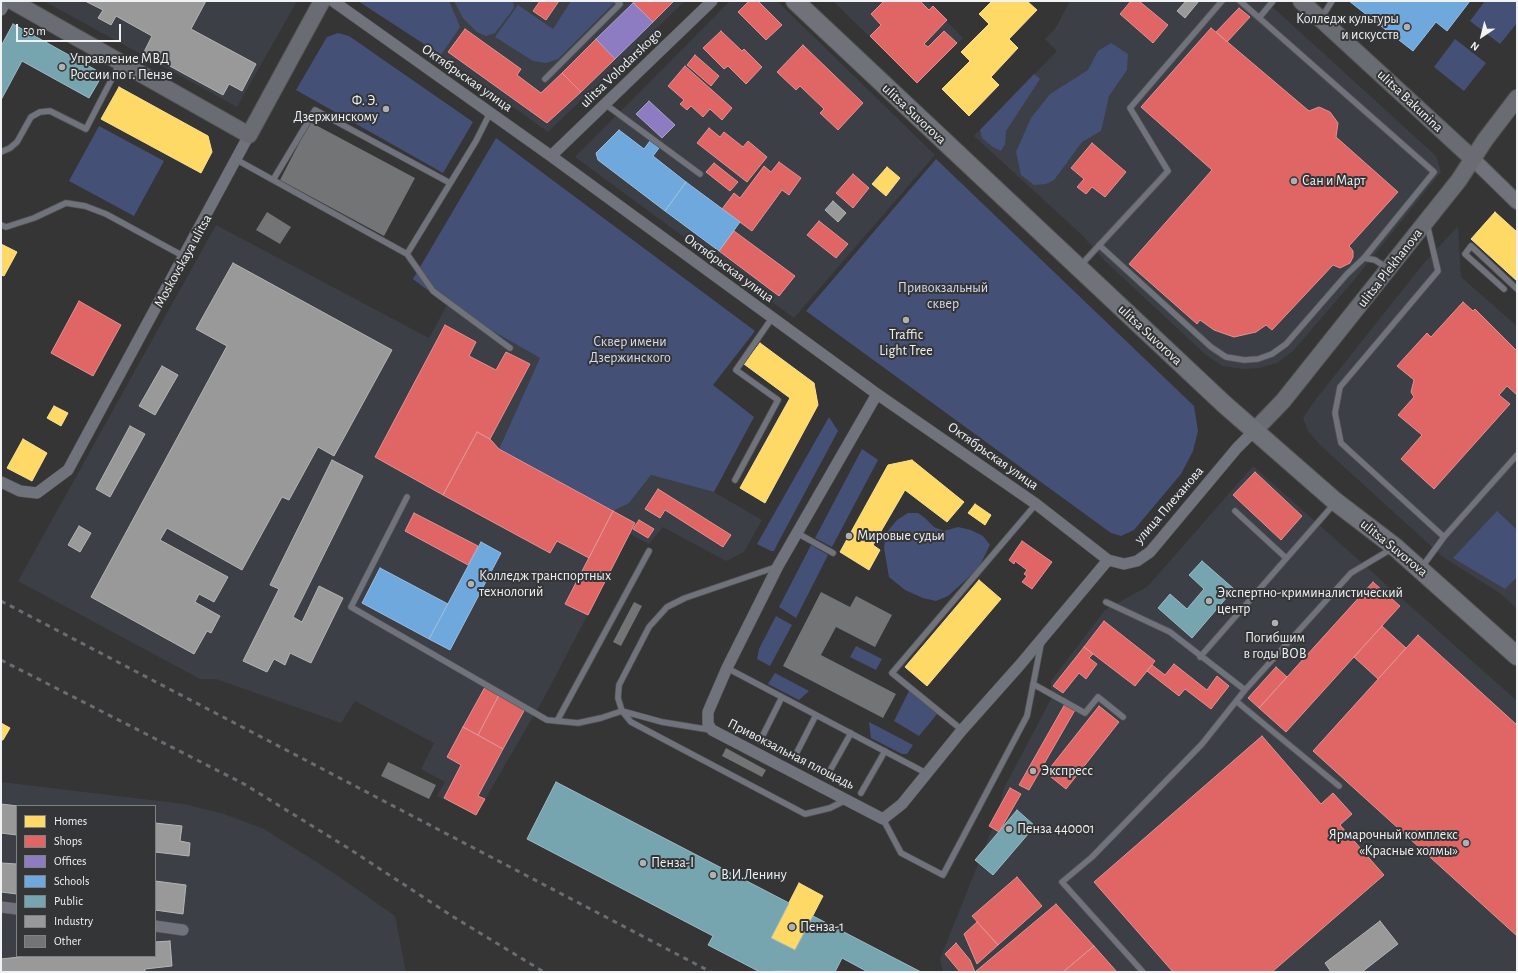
<!DOCTYPE html>
<html>
<head>
<meta charset="utf-8">
<style>
  body { margin:0 }
  #map { position:relative; width:1518px; height:973px; overflow:hidden; background:#353536; font-family:"Alegreya Sans",sans-serif }
  canvas { display:block }
  .frame { position:absolute; inset:0; border:2px solid #f1f2f3; pointer-events:none }
  .legend { position:absolute; left:16px; top:805px; width:140px; height:152px; box-sizing:border-box; background:#343537; border:1px solid #808182; margin:0; padding:5px 7px; list-style:none; font-size:12px; color:#f1f2f3 }
  .legend li { display:flex; align-items:center; gap:8px; height:20px }
  .legend b { width:20px; border:1px solid #808182 }
  .north { position:absolute; left:1462px; top:16px; width:40px; height:40px; -webkit-text-stroke:3px #343537; paint-order:stroke; rotate:215deg; font-size:11px; font-weight:700; line-height:16px; text-align:center; color:#f1f2f3 }
  .north::after { content:''; display:block; margin:auto; width:14px; height:18px; background:#f1f2f3; clip-path:polygon(50% 0,100% 100%,50% 72%,0 100%) }
  .scale { position:absolute; left:16px; top:24px; width:105px; height:18px; box-sizing:border-box; border:2px solid #f1f2f3; border-top:0; padding-left:5px; font-size:12px; line-height:14px; white-space:nowrap; color:#f1f2f3; -webkit-text-stroke:3px #343537; paint-order:stroke }
</style>
</head>
<body>
<div id="map">
<canvas width="1518" height="973"></canvas>
<div class="frame"></div>
<ul class="legend">
<li><b style="height:11px;background:#ffd966"></b>Homes</li>
<li><b style="height:11px;background:#e06666"></b>Shops</li>
<li><b style="height:11px;background:#8e7cc3"></b>Offices</li>
<li><b style="height:11px;background:#6fa8dc"></b>Schools</li>
<li><b style="height:11px;background:#76a5af"></b>Public</li>
<li><b style="height:11px;background:#999"></b>Industry</li>
<li><b style="height:11px;background:#737475"></b>Other</li>
</ul>
<div class="north">N</div>
<div class="scale">50 m</div>
</div>
<script>
const c = document.querySelector('canvas').getContext('2d');
c.lineJoin = 'round';
function fill(path, color) { c.fillStyle = color; c.fill(path, 'evenodd'); }
const shape = rows => new Path2D(rows.map(r => 'M' + r).join(''));
function stroke(path, color, width, dash) { c.strokeStyle = color; c.lineWidth = width; c.lineCap = dash ? 'butt' : 'round'; c.setLineDash(dash || []); c.stroke(path); }
function drawText(font, color, halo, rows, align = 'center') {
  c.font = font + ' "Alegreya Sans",sans-serif'; c.lineWidth = 4; c.setLineDash([]); c.textBaseline = 'middle'; c.strokeStyle = halo; c.fillStyle = color; for (const [text, x, y, turn = 0] of rows) {
    c.save(); c.translate(x, y); c.rotate((+turn || 0) * Math.PI / 180); c.textAlign = isNaN(turn) ? turn : align; if (halo) c.strokeText(text, 0, 0); c.fillText(text, 0, 0); c.restore();
  }
}
fill(shape([
  [44,1,297,1,237,107],
  [358,1,685,1,548,132,439,54],
  [730,1,777,1,935,155,794,318,575,157],
  [833,1,927,1,963,38,917,83],
  [1070,1,1266,1,1436,156,1441,172,1354,280,1293,351,1277,363,1259,368,1243,369,1222,366,1205,354,1105,261,1082,235,974,136,1057,51,1045,39,1055,29],
  [216,225,429,338,447,305,540,358,499,449,629,503,651,475,714,492,762,520,744,552,726,561,663,527,649,544,630,534,545,696,476,815,437,796,445,782,421,769,434,743,355,701,341,723,216,679,200,679,18,581],
  [1458,226,1461,277,1517,326,1517,609,1501,594,1443,557,1320,445,1308,431,1303,418,1316,399,1424,263],
  [1253,466,1517,701,1517,972,943,972,940,959,997,817,1004,788,1051,699,1051,681,1105,610,1148,586],
  [1,782,184,804,224,814,264,829,334,873,395,916,406,972,1,972],
  [17,806,155,806,155,956,17,956]
]), '#3c3f46');
fill(shape([
  [358,1,449,1,460,27,441,55],
  [454,1,513,1,514,8,495,33,486,36,477,32,463,18],
  [571,1,613,1,614,3,558,59,546,63,533,61,495,37,518,5,553,29],
  [1485,1,1517,1,1517,23,1500,44,1470,21],
  [338,33,349,36,473,122,443,173,296,90,327,37],
  [1455,39,1486,63,1464,91,1434,67],
  [1111,43,1128,54,1127,70,1109,96,1101,131,1082,142,1054,180,1046,184,1034,185,1021,175,1016,152,1031,118,1050,94,1088,70,1098,51],
  [1034,74,1040,79,1006,131,1005,144,1001,151,993,147,982,138,980,130],
  [99,126,164,161,134,216,69,181],
  [496,138,755,331,713,385,754,417,714,492,651,475,629,503,613,511,499,449,540,358,447,305,413,279],
  [936,159,1194,406,1198,431,1193,451,1181,474,1134,530,1121,536,1111,533,806,311],
  [829,417,838,431,779,541,774,551,771,551,757,544],
  [862,449,878,460,832,547,815,538],
  [1497,511,1517,530,1517,577,1505,589,1453,558],
  [908,513,918,513,925,518,934,527,944,531,958,527,971,530,983,536,990,545,978,569,948,596,936,601,923,598,905,590,889,577,884,548,886,533,897,520],
  [811,545,828,555,796,618,779,607],
  [776,616,792,625,770,666,757,659,759,649],
  [856,646,882,659,876,670,850,657],
  [775,673,809,691,799,700,768,684],
  [909,691,938,713,919,736,894,721],
  [869,722,913,745,907,754,902,754,871,738]
]), '#455076');
const homes = shape([
  [992,1,1027,1,1037,10,1009,39,1018,48,991,77,999,85,969,116,942,89,970,61,961,52,989,24,979,14,992,1],
  [119,87,208,136,212,152,201,173,101,119,119,87],
  [887,167,900,178,886,196,872,184,887,167],
  [1495,212,1517,232,1517,281,1471,239,1495,212],
  [1,244,17,252,4,276,1,275,1,244],
  [760,343,814,383,818,405,765,503,740,488,790,398,744,364,760,343],
  [54,406,68,413,61,426,47,418,54,406],
  [23,439,47,453,32,481,7,468,23,439],
  [912,460,964,502,947,522,905,490,873,545,880,550,869,570,840,552,888,465,912,460],
  [975,504,991,515,985,525,968,513,975,504],
  [979,580,1001,599,927,686,905,667,979,580],
  [1,723,10,728,3,740,1,740,1,723],
  [799,883,823,896,795,950,771,938,799,883]
]);
fill(homes, '#ffd966');
stroke(homes, '#fbe090', 1);
const shops = shape([
  [540,1,559,1,546,20,533,11,540,1],
  [632,1,674,1,653,22,632,1],
  [749,1,758,1,782,25,766,40,738,12,749,1],
  [884,1,920,1,929,10,933,6,947,20,924,44,928,47,944,31,957,43,917,83,870,36,881,25,871,14,884,1],
  [1131,1,1139,1,1168,25,1153,43,1120,14,1131,1],
  [1239,8,1250,17,1227,42,1216,32,1239,8],
  [1211,28,1309,111,1319,107,1330,112,1338,123,1336,137,1398,192,1349,246,1353,251,1353,257,1350,263,1340,268,1333,265,1272,330,1266,325,1256,332,1234,337,1214,330,1200,320,1197,324,1129,264,1212,170,1141,107,1211,28],
  [465,29,521,69,517,75,541,93,562,73,581,92,547,123,448,52,465,29],
  [721,31,742,51,744,49,762,67,746,84,728,66,724,69,703,48,721,31],
  [596,39,615,59,581,92,562,73,596,39],
  [803,45,863,103,838,130,820,113,824,109,800,86,796,90,777,72,803,45],
  [695,55,719,76,711,86,687,65,695,55],
  [685,66,732,108,722,120,710,109,703,117,691,106,687,110,680,104,684,100,668,86,685,66],
  [709,128,720,137,724,132,743,147,748,141,767,157,747,182,697,143,709,128],
  [1092,143,1126,172,1105,197,1092,187,1086,194,1077,187,1084,179,1071,168,1092,143],
  [779,162,801,178,789,195,782,190,752,231,722,209,734,193,740,198,764,166,771,172,779,162],
  [714,163,738,182,730,191,706,172,714,163],
  [853,174,869,188,853,208,836,193,853,174],
  [819,221,848,244,836,258,807,235,819,221],
  [734,231,795,276,779,296,719,251,734,231],
  [79,301,121,325,93,376,51,353,79,301],
  [1463,302,1473,311,1475,309,1517,351,1517,395,1507,386,1499,395,1510,404,1434,489,1401,459,1422,435,1398,415,1414,397,1411,392,1414,380,1397,366,1427,333,1431,337,1463,302],
  [445,325,476,342,469,356,496,370,506,352,530,364,490,439,477,432,443,495,375,457,445,325],
  [477,432,490,439,499,449,613,511,589,558,557,541,550,553,443,495,477,432],
  [1255,472,1302,516,1281,540,1233,495,1255,472],
  [658,489,731,535,723,547,665,510,660,518,645,509,658,489],
  [613,511,635,523,588,615,565,604,613,511],
  [414,513,478,546,468,565,405,531,414,513],
  [639,520,654,529,648,538,633,529,639,520],
  [1022,541,1052,562,1032,589,1022,582,1027,576,1024,574,1027,570,1015,561,1014,564,1009,560,1022,541],
  [1373,582,1400,606,1286,732,1259,708,1373,582],
  [1104,621,1155,661,1135,686,1084,647,1104,621],
  [1382,626,1406,648,1378,679,1354,657,1382,626],
  [1418,635,1517,725,1517,936,1313,751,1418,635],
  [1084,647,1093,654,1089,658,1097,664,1086,679,1079,673,1063,693,1053,686,1084,647],
  [1174,664,1207,690,1217,676,1229,686,1211,709,1185,689,1179,696,1147,671,1152,665,1165,675,1174,664],
  [1276,667,1287,677,1259,708,1248,698,1276,667],
  [485,687,499,695,478,735,463,727,485,687],
  [499,695,525,709,503,749,478,735,499,695],
  [1065,704,1075,710,1029,790,1019,785,1065,704],
  [1099,706,1119,722,1066,789,1046,773,1099,706],
  [463,727,503,749,478,796,485,799,476,815,444,798,461,765,447,757,463,727],
  [1262,736,1321,804,1333,793,1352,814,1340,825,1384,875,1272,972,1173,972,1094,882,1262,736],
  [1010,788,1021,794,999,832,989,826,1010,788],
  [1017,877,1042,906,998,945,972,916,1017,877],
  [1056,904,1094,946,1063,972,975,972,1056,904],
  [977,922,998,945,977,964,964,934,977,922],
  [956,943,970,960,975,972,960,972,945,954,956,943],
  [1094,946,1117,972,1063,972,1094,946]
]);
fill(shops, '#e06666');
stroke(shops, '#e59090', 1);
const offices = shape([
  [633,3,653,22,615,59,596,39,633,3],
  [649,101,675,125,662,138,636,114,649,101]
]);
fill(offices, '#8e7cc3');
stroke(offices, '#ac9fd1', 1);
const schools = shape([
  [1349,1,1470,1,1447,31,1436,22,1413,51,1349,1],
  [619,130,644,149,650,141,659,148,653,156,686,182,665,211,598,160,596,153,619,130],
  [686,182,740,222,719,251,665,211,686,182],
  [481,542,501,553,450,650,429,639,481,542],
  [380,568,448,604,429,639,362,603,380,568]
]);
fill(schools, '#6fa8dc');
stroke(schools, '#96bee3', 1);
const public = shape([
  [13,24,103,74,89,98,22,61,1,100,1,46,13,24],
  [1202,561,1234,589,1192,638,1158,608,1170,594,1187,609,1204,589,1189,575,1202,561],
  [556,782,789,903,771,938,795,950,813,916,921,972,868,972,842,958,835,972,780,971,760,972,708,945,713,936,527,839,556,782],
  [1017,810,1035,826,993,875,975,860,1017,810]
]);
fill(public, '#76a5af');
stroke(public, '#9bbcc3', 1);
const industry = shape([
  [85,1,206,1,191,29,256,64,242,91,229,84,223,95,144,52,152,36,116,16,111,25,98,18,103,10,85,1],
  [1186,1,1199,1,1185,18,1177,11,1186,1],
  [833,201,846,213,838,222,825,210,833,201],
  [233,263,392,350,334,456,318,447,289,500,282,497,242,570,167,528,160,540,228,577,214,602,199,594,195,602,220,616,211,633,207,631,194,654,91,597,227,346,196,329,233,263],
  [162,366,178,375,155,415,139,406,162,366],
  [130,426,145,434,110,497,96,489,130,426],
  [332,460,363,476,293,617,302,622,319,586,343,598,311,663,290,653,285,665,274,659,267,672,243,661,279,589,270,585,332,460],
  [79,526,91,533,80,552,68,545,79,526],
  [1,804,18,806,17,835,1,833,1,804],
  [155,823,182,826,180,841,190,843,189,856,155,852,155,823],
  [1,863,17,864,17,894,1,892,1,863],
  [155,881,186,885,183,914,155,910,155,881],
  [1380,921,1398,944,1362,972,1331,972,1325,963,1380,921],
  [170,941,172,966,145,969,145,972,1,972,1,959,29,956,155,956,155,942,170,941]
]);
fill(industry, '#999');
stroke(industry, '#b3b4b4', 1);
fill(shape([
  [310,122,415,178,384,236,280,180],
  [267,212,291,227,280,244,256,230],
  [821,592,850,607,856,596,892,615,875,647,836,627,821,655,896,694,883,718,783,666],
  [634,602,642,606,621,646,613,642],
  [726,748,766,770,762,777,722,756],
  [388,762,436,785,429,799,381,776]
]), '#737475');
const service = shape([
  [1240,1,1434,172,1364,258],
  [1322,17,1332,1],
  [1259,18,1273,1],
  [545,79,620,4,617,1],
  [605,104,700,174],
  [1,152,10,148,17,142,31,117,40,112,50,111,86,129,120,63],
  [237,160,407,254,433,291,510,348],
  [273,180,315,110,450,183],
  [1,225,6,227,34,218,66,203,85,206,106,214,185,257],
  [1099,245,1211,347,1226,357,1244,360,1258,359,1272,354,1286,344,1347,274,1364,258,1375,260,1387,268],
  [407,254,476,141,490,113],
  [1080,266,1168,171,1130,108,1222,1],
  [1504,289,1465,254,1471,246,1517,289],
  [735,480,778,400,736,370,772,318],
  [407,497,351,607,547,720,578,723,601,718,622,711,662,722,711,730],
  [1235,511,1286,558],
  [797,533,833,553],
  [1444,537,1517,455],
  [776,567,685,598,667,607,649,627,619,685,618,698,622,711,631,722,805,814,830,808,846,800],
  [1422,567,1444,537,1341,443,1335,413,1340,387,1438,271,1427,224],
  [1106,602,1170,632,1245,690,1351,573,1393,548],
  [1200,657,1334,504],
  [727,668,926,773],
  [1033,684,1085,713,1098,697,1123,717],
  [1236,701,1339,786],
  [557,721,649,551],
  [962,730,892,673,1036,504],
  [760,741,782,697],
  [794,758,816,715],
  [827,776,851,733],
  [861,793,885,751],
  [883,819,901,853,943,875,1027,716,1041,644],
  [1143,972,1062,882,1092,857,1202,744,1245,690]
]);
const minor = shape([
  [333,1,551,156,877,394,1036,504,1108,560,1124,564,1137,561,1150,552,1237,448,1254,431],
  [1,10,6,1],
  [551,156,712,1],
  [877,394,778,566,727,668,708,712,708,724,712,730,883,819,902,804,962,730,1019,666,1108,560],
  [1,482,20,491,37,493,68,470,249,135],
  [1,907,17,909],
  [155,926,183,930]
]);
const tertiary = shape([
  [1473,159,1517,202]
]);
const secondary = shape([
  [12,1,249,135,322,1],
  [1301,1,1473,159],
  [1254,431,1283,401,1459,180,1485,140,1517,98]
]);
const primary = shape([
  [795,1,1224,404,1336,502,1395,547,1517,656]
]);
stroke(service, '#535354', 7);
stroke(minor, '#535354', 12);
stroke(tertiary, '#535354', 16);
stroke(secondary, '#535354', 18);
stroke(primary, '#535354', 20);
stroke(service, '#70737c', 5.5);
stroke(minor, '#70737c', 11);
stroke(tertiary, '#70737c', 14);
stroke(secondary, '#6a6c73', 16);
stroke(primary, '#70727a', 18);
stroke(shape([
  [1,601,711,972],
  [1,660,244,784,348,848,452,916,544,972]
]), '#6b6c72', 3, [5, 5]);
for (const [x, y, r, color] of [
  [1407,27,4,"#afb0b1"],
  [62,67,4,"#afb0b1"],
  [386,109,4,"#afb0b1"],
  [1294,181,4,"#afb0b1"],
  [906,320,4,"#afb0b1"],
  [849,536,4,"#afb0b1"],
  [471,584,4,"#afb0b1"],
  [1209,601,4,"#afb0b1"],
  [1275,623,4,"#afb0b1"],
  [1033,771,4,"#afb0b1"],
  [1009,829,4,"#afb0b1"],
  [1466,843,4,"#afb0b1"],
  [643,863,4,"#afb0b1"],
  [713,875,4,"#afb0b1"],
  [792,927,4,"#afb0b1"]
]) { const dot = new Path2D(); dot.arc(x, y, r, 0, 2 * Math.PI); c.fillStyle = color; c.fill(dot); stroke(dot, '#343537', 1.5); }
drawText('14px', '#f1f2f3', '#343537', [
  ["Колледж культуры",1399,19,"right"],
  ["и искусств",1399,35,"right"],
  ["Управление МВД",70,59],
  ["России по г. Пензе",70,75],
  ["Ф. Э.",378,101,"right"],
  ["Дзержинскому",378,117,"right"],
  ["Сан и Март",1302,181],
  ["Traffic",906,335,"center"],
  ["Light Tree",906,351,"center"],
  ["Мировые судьи",857,536],
  ["Колледж транспортных",479,576],
  ["технологий",479,592],
  ["Экспертно-криминалистический",1217,593],
  ["центр",1217,609],
  ["Погибшим",1275,638,"center"],
  ["в годы ВОВ",1275,654,"center"],
  ["Экспресс",1041,771],
  ["Пенза 440001",1017,829],
  ["Ярмарочный комплекс",1458,835,"right"],
  ["«Красные холмы»",1458,851,"right"],
  ["Пенза-I",651,863],
  ["В.И.Ленину",721,875],
  ["Пенза-1",800,927]
], 'left');
drawText('14px', '#f1f2f3', '#343537', [
  ["ulitsa Volodarskogo",621,68,-44],
  ["Октябрьская улица",467,78,35],
  ["ulitsa Bakunina",1410,101,43],
  ["ulitsa Suvorova",914,114,43],
  ["Moskovskaya ulitsa",183,261,-61],
  ["Октябрьская улица",729,268,36],
  ["ulitsa Plekhanova",1390,268,-52],
  ["ulitsa Suvorova",1150,335,43],
  ["Октябрьская улица",993,456,35],
  ["улица Плеханова",1169,505,-49],
  ["ulitsa Suvorova",1394,548,39],
  ["Привокзальная площадь",791,754,27]
]);
drawText('14px', '#d6ddf1', '#343537', [
  ["Привокзальный",943,288],
  ["сквер",943,304],
  ["Сквер имени",630,342],
  ["Дзержинского",630,358]
]);
</script>
</body>
</html>
